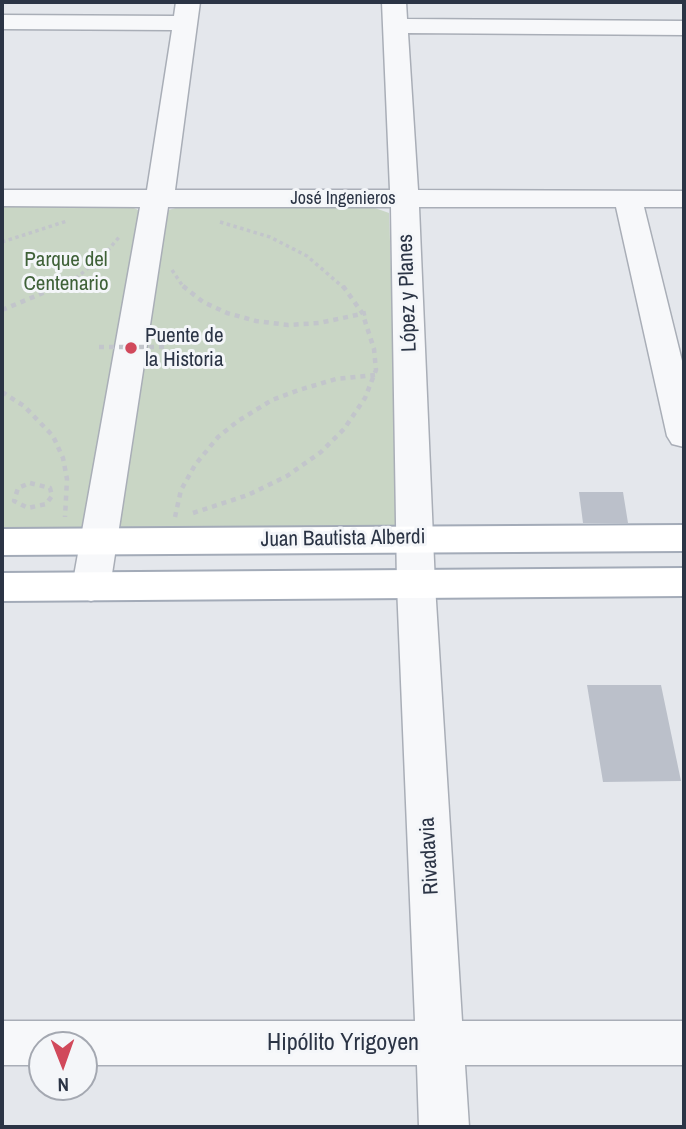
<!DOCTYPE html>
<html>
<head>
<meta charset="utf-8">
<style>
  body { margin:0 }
  #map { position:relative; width:686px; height:1129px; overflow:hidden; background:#e4e7ec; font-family:"Archivo Narrow",sans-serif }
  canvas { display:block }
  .frame { position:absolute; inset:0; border:4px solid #2b3445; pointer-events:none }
  .north { position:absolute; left:28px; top:1031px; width:70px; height:70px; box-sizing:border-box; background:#f4f6f9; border:2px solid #a4a8b1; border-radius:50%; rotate:179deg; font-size:19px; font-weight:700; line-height:28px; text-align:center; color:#2b3445 }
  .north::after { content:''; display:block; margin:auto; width:24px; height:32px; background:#d1495b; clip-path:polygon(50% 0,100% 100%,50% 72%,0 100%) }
</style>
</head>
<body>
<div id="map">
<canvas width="686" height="1129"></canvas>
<div class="frame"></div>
<div class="north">N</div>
</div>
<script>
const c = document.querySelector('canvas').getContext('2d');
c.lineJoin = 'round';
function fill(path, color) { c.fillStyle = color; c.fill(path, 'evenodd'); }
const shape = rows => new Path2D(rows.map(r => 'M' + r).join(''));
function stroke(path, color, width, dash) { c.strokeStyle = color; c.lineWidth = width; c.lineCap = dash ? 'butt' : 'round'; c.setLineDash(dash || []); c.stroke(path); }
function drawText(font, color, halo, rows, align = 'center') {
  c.font = font + ' "Archivo Narrow",sans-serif'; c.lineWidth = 6; c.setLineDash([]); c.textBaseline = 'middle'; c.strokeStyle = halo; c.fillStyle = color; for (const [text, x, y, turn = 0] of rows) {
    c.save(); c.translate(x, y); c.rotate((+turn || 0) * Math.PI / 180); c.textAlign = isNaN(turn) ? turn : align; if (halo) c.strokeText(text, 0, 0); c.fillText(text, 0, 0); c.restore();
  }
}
fill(shape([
  [2,206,130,206,140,211,86,525,77,530,2,532],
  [179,207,375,208,389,213,400,524,397,528,122,530,118,528,165,211]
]), '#c9d6c5');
fill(shape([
  [579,492,623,492,628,523,583,523],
  [587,685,661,685,681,781,603,782]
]), '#bbc0ca');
const minor = shape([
  [176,2,200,2,175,190,390,190,382,2,406,2,407,19,684,21,684,35,408,33,418,190,684,191,684,207,644,207,684,369,684,447,672,444,667,436,616,207,419,207,435,585,462,1021,684,1021,684,1065,465,1065,469,1127,419,1127,417,1065,84,1065,84,1045,42,1045,42,1065,2,1065,2,1021,415,1021,397,585,391,207,168,207,110,587,104,597,91,601,78,597,72,587,140,207,2,206,2,190,147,190,172,30,2,29,2,15,174,16,176,2]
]);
const major = shape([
  [684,525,684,551,2,555,2,529,684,525],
  [684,568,684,596,2,601,2,573,684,568]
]);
stroke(minor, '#a9aeb7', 3);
stroke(major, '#a3abb8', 4);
stroke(shape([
  [220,222,270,237,307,256,344,288],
  [2,242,67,221],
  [172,270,184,288],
  [57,288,75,279,104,255,120,236]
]), '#c2c5cb', 3.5, [3.5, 3.5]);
stroke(shape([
  [183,286,203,302,227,313,256,321,288,325,319,323,366,313],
  [343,286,363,314],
  [2,310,60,286],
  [2,392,24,406,53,436,63,458,67,479,65,517],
  [30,483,50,488,52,496,46,504,28,508,14,501,18,488,30,483],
  [193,513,248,495,287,476,321,452,344,429,365,398,376,370,374,349,363,315],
  [175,517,181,490,195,465,218,437,238,421,272,400,299,390,336,379,375,375]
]), '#c2c5cb', 4.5, [5, 5]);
fill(minor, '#f7f8fa');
fill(major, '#fff');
stroke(shape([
  [99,347,166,347]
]), '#c2c5cb', 4.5, [5, 5]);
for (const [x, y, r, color] of [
  [131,348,7,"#d1495b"]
]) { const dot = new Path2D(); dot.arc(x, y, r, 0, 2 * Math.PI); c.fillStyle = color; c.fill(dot); stroke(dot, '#f4f6f9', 2.5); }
drawText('18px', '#2b3445', '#f4f6f9', [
  ["José Ingenieros",343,199]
]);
drawText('21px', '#3f6138', '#f4f6f9', [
  ["Parque del",66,260],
  ["Centenario",66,284]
]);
drawText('21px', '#2b3445', '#f4f6f9', [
  ["López y Planes",408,293,-92],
  ["Juan Bautista Alberdi",343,539,-1],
  ["Rivadavia",430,856,-93]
]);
drawText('21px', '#2b3445', '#f4f6f9', [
  ["Puente de",145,336],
  ["la Historia",145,360]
], 'left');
drawText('24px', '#2b3445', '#f4f6f9', [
  ["Hipólito Yrigoyen",343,1044]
]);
</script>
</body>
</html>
